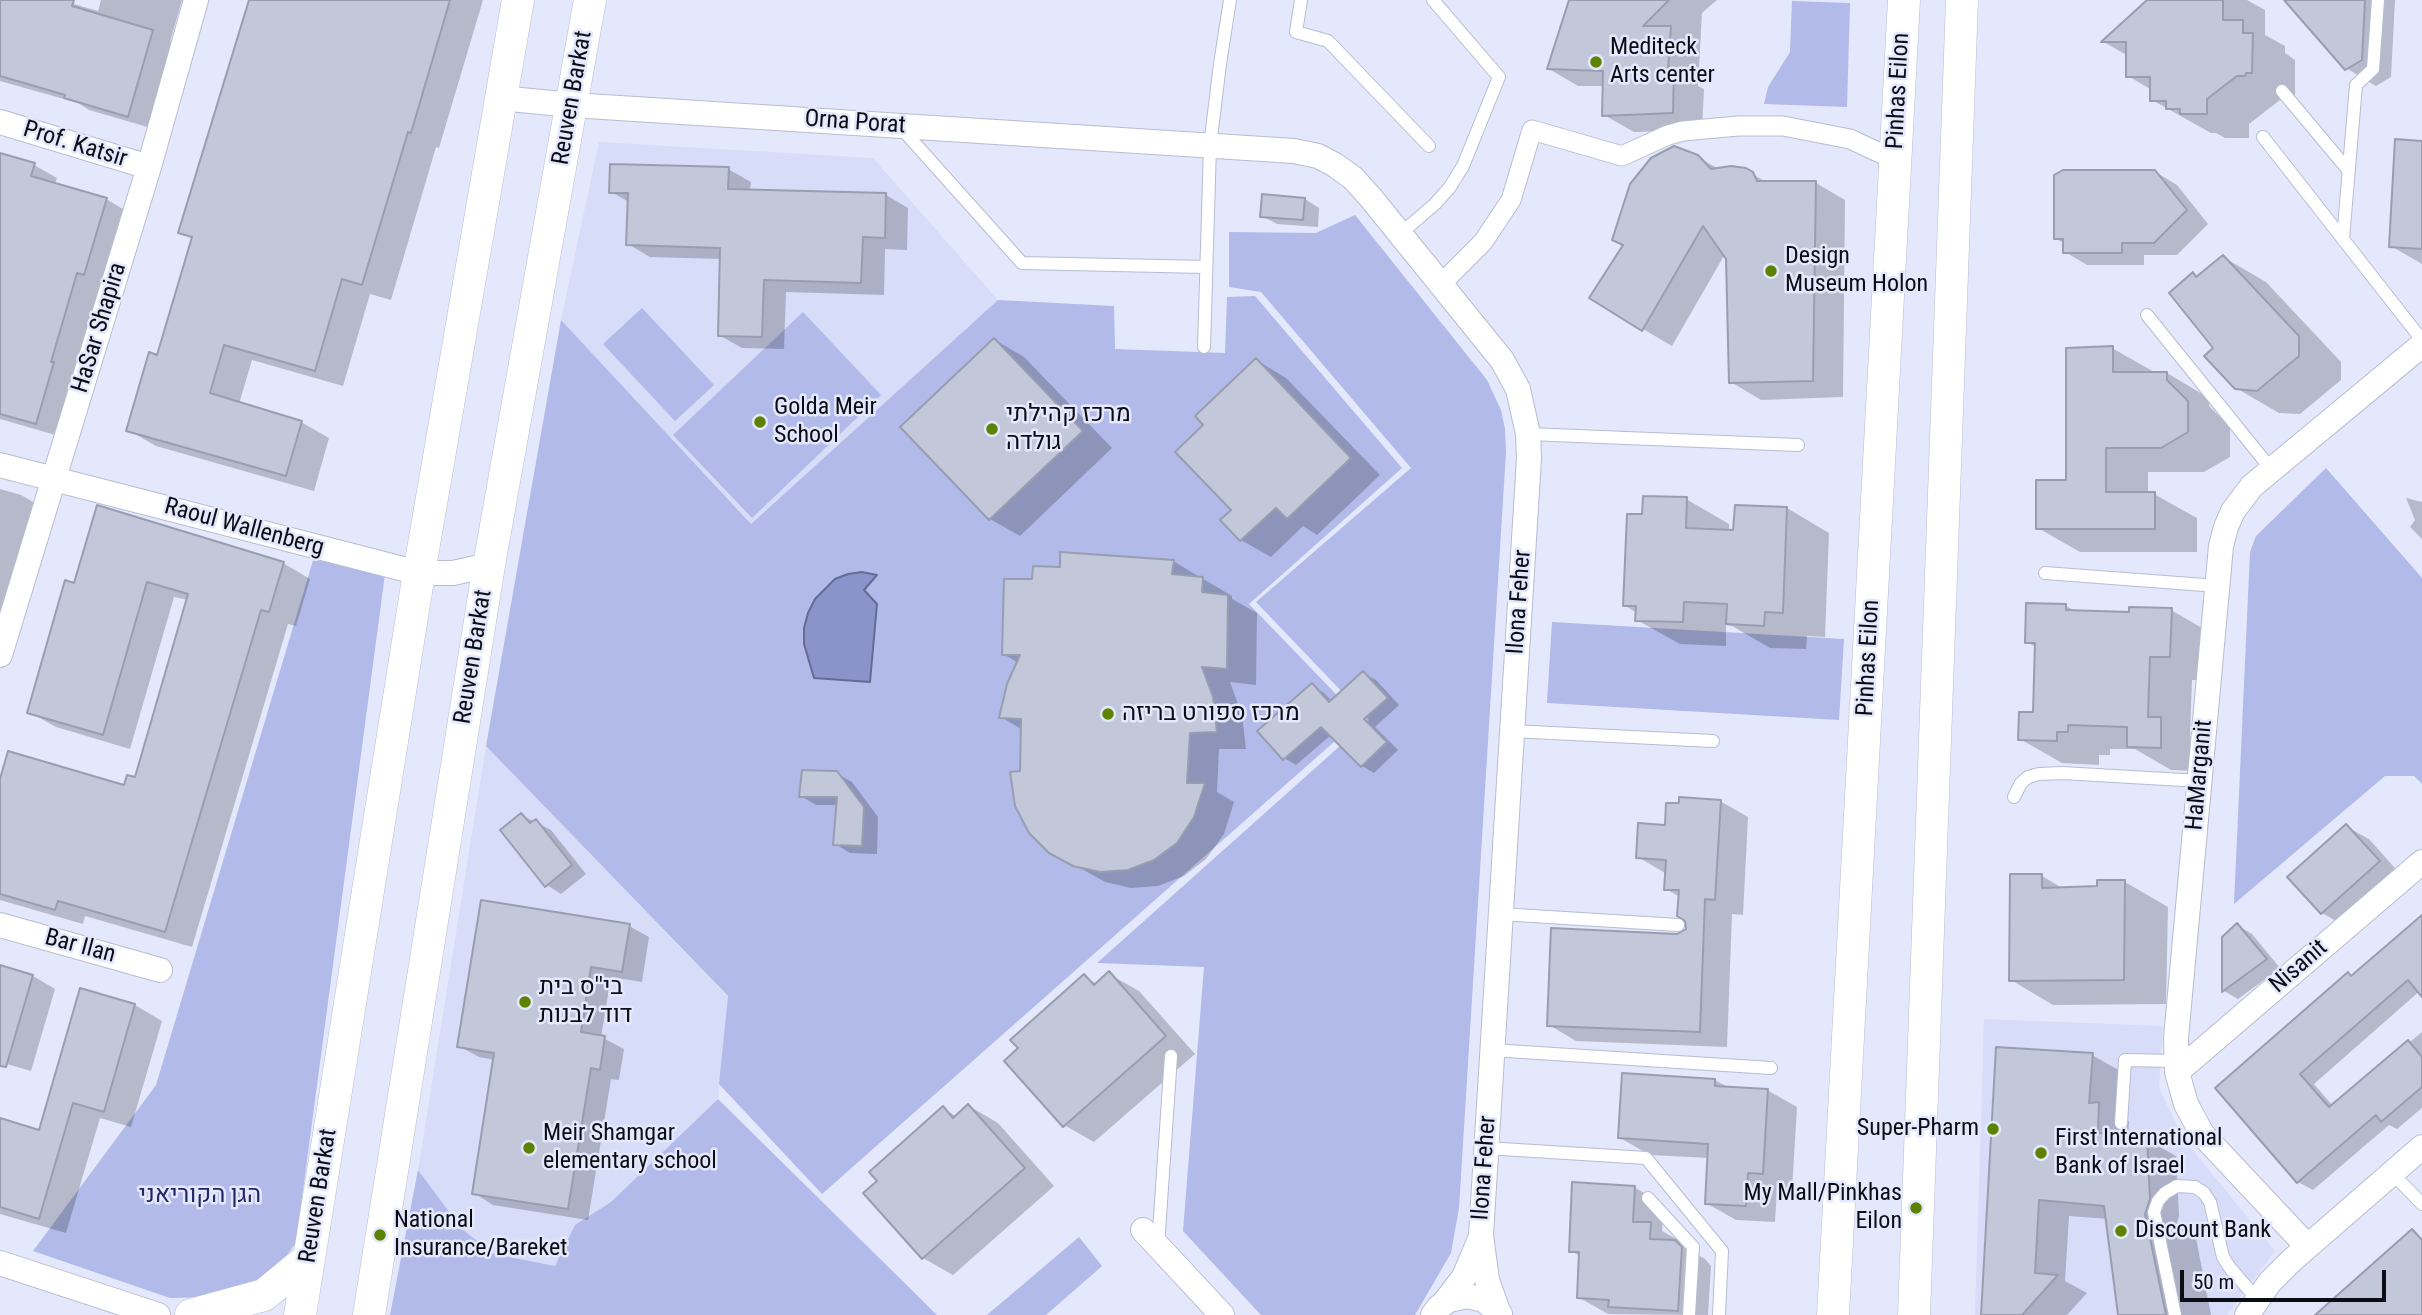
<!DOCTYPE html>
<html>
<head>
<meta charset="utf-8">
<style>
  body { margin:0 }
  #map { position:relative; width:2422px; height:1315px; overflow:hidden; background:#e4e8fc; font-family:"Roboto Condensed",sans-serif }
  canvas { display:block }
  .scale { position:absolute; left:2180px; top:1270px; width:206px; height:32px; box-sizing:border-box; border:4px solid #0c0d14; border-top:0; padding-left:9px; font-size:21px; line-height:24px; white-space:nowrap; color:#0c0d14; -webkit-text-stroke:5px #e4e8fc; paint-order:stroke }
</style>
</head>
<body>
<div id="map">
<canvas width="2422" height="1315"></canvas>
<div class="scale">50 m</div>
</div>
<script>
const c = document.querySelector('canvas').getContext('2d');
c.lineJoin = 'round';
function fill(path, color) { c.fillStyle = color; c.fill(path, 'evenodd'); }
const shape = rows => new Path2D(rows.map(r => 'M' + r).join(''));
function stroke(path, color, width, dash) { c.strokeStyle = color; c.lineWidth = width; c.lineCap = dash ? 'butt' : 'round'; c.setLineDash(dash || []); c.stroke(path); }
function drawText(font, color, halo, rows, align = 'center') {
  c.font = font + ' "Roboto Condensed",Heebo,sans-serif'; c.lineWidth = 5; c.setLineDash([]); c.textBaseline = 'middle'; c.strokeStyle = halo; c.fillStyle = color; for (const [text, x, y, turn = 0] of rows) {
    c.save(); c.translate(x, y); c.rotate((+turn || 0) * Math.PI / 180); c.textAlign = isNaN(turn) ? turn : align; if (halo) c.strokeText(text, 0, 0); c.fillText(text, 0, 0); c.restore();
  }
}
fill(shape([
  [599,142,873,158,998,300,751,524,561,320],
  [486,746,728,997,718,1099,611,1202,576,1225,555,1266,494,1254,462,1229,418,1170],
  [1984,1019,2163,1026,2159,1088,2183,1138,2275,1251,2227,1315,1975,1315]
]), '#d7dcf8');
fill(shape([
  [1792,1,1850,3,1847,107,1764,104,1768,87,1790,52],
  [1355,215,1487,380,1501,410,1505,429,1506,452,1459,1208,1451,1253,1415,1315,1261,1315,1183,1231,1204,967,1097,963,1369,720,1256,602,1411,468,1261,292,1229,287,1229,232,1316,233],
  [1255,296,1402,468,1249,604,1360,719,822,1194,719,1084,728,996,486,746,561,320,751,524,998,300,1114,306,1115,349,1225,353,1227,297],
  [642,308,714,385,675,421,603,344],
  [803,312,881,395,752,518,673,435],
  [2326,468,2422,578,2422,784,2414,776,2385,776,2234,904,2250,552,2256,536],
  [314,557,385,574,296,1243,274,1272,247,1290,210,1297,170,1298,33,1251,156,1085],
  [1552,622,1844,639,1839,720,1547,703],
  [718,1099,937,1315,390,1315,418,1170,462,1229,494,1254,555,1266,575,1225,611,1202],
  [1079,1237,1102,1266,1046,1315,987,1315]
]), '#b1bae8');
const water = shape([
  [862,572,877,575,864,590,877,604,870,682,814,678,804,644,804,628,808,613,815,599,835,579,848,574,862,572]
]);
fill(water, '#8a94cb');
stroke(water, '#646c94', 2);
fill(shape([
  [0,0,60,0,98,11,101,0,182,0,170,42,175,45,151,128,89,110,78,103,0,81],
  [250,0,483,0,439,148,436,147,391,300,370,294,343,386,252,360,239,404,301,422,329,438,314,491,156,446,128,430,158,357,193,239,180,232],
  [1571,0,1717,0,1702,13,1698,86,1704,89,1702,130,1634,132,1604,115,1604,86,1578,86,1549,69],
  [2149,0,2247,0,2265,10,2265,35,2285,46,2285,53,2295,60,2295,97,2280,100,2249,124,2249,138,2225,138,2216,133,2211,133,2152,100,2152,90,2128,76,2128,56,2104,42],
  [2287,0,2395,0,2391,77,2376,86,2346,68],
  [2422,143,2422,264,2391,246],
  [0,155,34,165,57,178,55,184,106,199,128,212,107,286,100,285,73,375,59,436,0,419],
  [1697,157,1719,169,1745,170,1768,183,1816,183,1845,200,1843,397,1761,400,1731,382,1728,258,1725,254,1672,346,1643,329],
  [728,169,751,182,750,191,886,195,908,208,907,250,885,249,884,295,786,292,784,349,742,348,719,335,722,259,650,257,628,244,629,202,611,192],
  [2154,171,2177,185,2208,224,2177,255,2144,255,2144,265,2087,265,2065,252,2065,244,2055,238],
  [1305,199,1319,208,1318,227,1277,224,1262,216],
  [2223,257,2266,282,2341,362,2341,380,2300,414,2279,413,2236,388,2193,274,2199,277],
  [995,340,1024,357,1112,448,1020,536,990,519],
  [2112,348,2156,373,2167,373,2209,398,2209,406,2230,427,2230,457,2204,472,2148,472,2148,494,2154,494,2197,518,2197,552,2080,552,2038,528,2068,482],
  [1256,360,1286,378,1380,475,1317,535,1303,526,1271,557,1241,540,1222,520,1233,510,1205,425],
  [0,489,21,495,44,508,0,620],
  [2406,498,2422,502,2422,539,2410,527,2415,520],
  [1686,499,1729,524,1729,532,1735,532,1787,508,1829,533,1825,637,1807,636,1806,649,1770,648,1732,626,1726,625,1726,646,1680,644,1637,620,1637,613,1624,605,1644,516],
  [1173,561,1232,596,1232,599,1257,613,1256,685,1230,682,1242,715,1246,749,1219,749,1217,792,1234,802,1224,834,1206,859,1184,876,1158,886,1131,888,1105,882,1050,851,1022,773,1023,730,1001,717,1019,663,1003,654,1034,581,1062,569],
  [283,563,310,579,296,626,288,624,192,947,85,916,83,924,0,900,0,785,125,787,136,779,188,600,174,597,130,749,56,727,29,712,76,585],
  [2066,606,2077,612,2130,614,2171,610,2214,635,2212,681,2192,680,2190,736,2203,744,2203,771,2171,770,2135,749,2110,749,2110,755,2099,755,2099,765,2062,763,2020,739,2035,714,2037,648,2027,642],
  [1363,673,1376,680,1399,705,1375,727,1398,750,1374,773,1362,766,1331,735,1296,765,1284,758,1312,686,1324,693,1332,701],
  [836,773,852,782,878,817,877,854,850,853,835,844,838,805,816,805,801,796],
  [1720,801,1748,817,1743,915,1732,914,1727,1047,1576,1041,1549,1025,1687,930,1680,897,1666,889,1665,873,1638,857,1666,827],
  [521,815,551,830,586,874,561,894,547,885],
  [2347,827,2369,839,2401,875,2345,926,2322,913],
  [2042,876,2064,889,2098,887,2099,882,2125,882,2168,907,2166,1004,2053,1005,2011,980],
  [2422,918,2422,989,2314,1084,2333,1106,2422,1032,2422,1108,2397,1129,2389,1125,2313,1190,2298,1182,2218,1088,2348,974,2353,977],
  [2237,925,2252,934,2280,968,2238,999,2224,991,2224,937],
  [629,926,649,937,642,982,611,977,601,1037,624,1049,619,1080,611,1079,588,1220,493,1205,474,1193,495,1060,479,1057,459,1046],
  [0,967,33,976,55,989,31,1071,0,1062],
  [1109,974,1139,991,1195,1054,1094,1142,1064,1125,1084,976,1097,984],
  [81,990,135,1005,162,1021,131,1127,100,1118,66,1233,0,1214,0,1120,40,1132],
  [2092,1055,2122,1072,2119,1115,2129,1121,2128,1137,2146,1139,2176,1156,2179,1216,2177,1223,2195,1233,2211,1315,2120,1315,2108,1219,2069,1216,2065,1281,2087,1293,2067,1315,1983,1315],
  [1715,1080,1729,1088,1767,1090,1797,1107,1792,1190,1777,1189,1775,1222,1736,1220,1706,1203,1709,1158,1650,1155,1620,1138],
  [969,1106,998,1123,1054,1186,953,1275,923,1258,866,1193,880,1181,943,1109,956,1116],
  [1634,1187,1664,1205,1662,1231,1680,1241,1680,1245,1705,1259,1711,1266,1708,1315,1608,1314,1578,1297,1580,1256,1571,1251]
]), '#0003');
const building = shape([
  [0,0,74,0,72,6,153,30,128,117,64,98,65,95,0,76,0,0],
  [249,0,450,0,411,133,408,132,362,285,342,279,315,371,224,345,210,393,302,421,286,476,126,431,149,352,157,355,192,237,178,233,249,0],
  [1569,0,1669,0,1643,26,1671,26,1668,71,1674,70,1673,113,1602,116,1603,71,1547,69,1569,0],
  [2147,0,2223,0,2223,20,2243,20,2243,33,2253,33,2252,73,2246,73,2245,76,2237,76,2207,99,2207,114,2180,114,2180,109,2166,109,2166,101,2150,101,2150,77,2126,77,2126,42,2101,42,2147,0],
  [2284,0,2365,0,2362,60,2345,70,2284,0],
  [2395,139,2422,141,2422,249,2389,247,2395,139],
  [1674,146,1698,155,1711,169,1731,166,1746,168,1753,172,1757,181,1816,181,1813,381,1729,383,1726,259,1703,226,1642,331,1589,298,1623,245,1612,240,1630,184,1651,158,1674,146],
  [0,153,35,163,31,176,107,198,84,275,77,273,51,362,54,362,36,424,0,414,0,153],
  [610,164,729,167,728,189,886,193,885,238,863,237,861,283,764,280,762,337,718,336,720,248,626,245,628,193,609,193,610,164],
  [2063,170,2155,170,2187,210,2154,243,2122,243,2122,253,2063,253,2063,239,2054,239,2054,175,2063,170],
  [1262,194,1305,198,1303,220,1260,217,1262,194],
  [2223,255,2299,336,2299,356,2257,391,2235,389,2204,356,2213,348,2169,293,2193,272,2196,277,2223,255],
  [994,338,1083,431,989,520,900,427,994,338],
  [2113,346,2113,372,2167,372,2167,380,2188,401,2188,432,2161,448,2106,448,2106,492,2155,492,2155,529,2036,529,2036,480,2066,480,2066,348,2113,346],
  [1256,358,1351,458,1287,519,1276,508,1240,541,1220,520,1231,510,1175,452,1203,425,1195,416,1256,358],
  [1643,496,1687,497,1686,528,1733,530,1735,505,1787,507,1783,613,1765,612,1764,626,1726,624,1727,604,1684,602,1683,622,1635,621,1636,606,1623,606,1627,514,1642,514,1643,496],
  [97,505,284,562,269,612,261,610,165,932,58,901,55,910,0,894,0,779,8,751,124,785,127,775,135,777,188,594,147,582,103,735,27,713,65,580,74,583,97,505],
  [1060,552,1174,560,1172,574,1203,577,1202,592,1228,595,1227,669,1202,667,1213,697,1217,732,1190,733,1187,783,1205,783,1194,817,1177,843,1154,860,1128,870,1100,872,1073,866,1049,853,1029,833,1015,806,1010,772,1020,771,1021,719,999,718,1007,684,1020,655,1002,655,1004,579,1032,579,1033,566,1060,567,1060,552],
  [2026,603,2066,604,2066,610,2129,612,2129,607,2172,608,2170,657,2150,657,2148,717,2161,717,2161,748,2127,747,2127,727,2068,725,2068,732,2057,732,2057,741,2018,740,2019,712,2033,712,2035,643,2025,643,2026,603],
  [1363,671,1388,698,1364,719,1387,742,1361,767,1321,727,1283,760,1257,731,1312,683,1329,702,1363,671],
  [802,770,837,771,864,807,862,846,833,845,837,797,799,797,802,770],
  [1679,797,1721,800,1715,900,1705,899,1700,1032,1547,1026,1551,928,1677,934,1686,929,1685,921,1677,916,1679,890,1664,890,1666,860,1636,858,1638,823,1665,825,1666,803,1679,803,1679,797],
  [521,813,530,823,536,819,572,865,545,887,500,830,521,813],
  [2346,824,2380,861,2321,914,2287,877,2346,824],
  [2010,874,2042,874,2042,888,2097,886,2097,880,2125,880,2124,980,2009,981,2010,874],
  [481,900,630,924,622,972,591,967,581,1032,605,1036,600,1070,591,1068,568,1209,472,1194,494,1053,457,1047,481,900],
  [2422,915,2422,997,2408,980,2300,1074,2329,1107,2408,1040,2422,1057,2422,1087,2381,1122,2376,1115,2297,1183,2215,1088,2348,972,2351,976,2422,915],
  [2237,923,2267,959,2222,992,2222,937,2237,923],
  [0,965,33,975,6,1067,0,1066,0,965],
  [1109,971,1166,1036,1063,1127,1004,1061,1018,1048,1010,1040,1084,974,1094,985,1109,971],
  [80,988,135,1004,104,1112,73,1103,39,1219,0,1207,0,1118,39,1130,80,988],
  [1996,1047,2093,1053,2089,1103,2099,1102,2098,1133,2147,1137,2150,1199,2145,1214,2166,1315,2118,1315,2104,1206,2039,1200,2035,1273,2058,1275,2022,1315,1981,1315,1996,1047],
  [1622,1073,1715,1079,1715,1086,1768,1089,1763,1174,1748,1173,1746,1206,1705,1204,1708,1144,1618,1138,1622,1073],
  [968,1104,1025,1168,922,1259,863,1193,877,1181,869,1172,943,1106,953,1118,968,1104],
  [1572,1182,1635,1186,1633,1222,1651,1222,1650,1239,1675,1240,1682,1247,1678,1311,1608,1307,1609,1300,1577,1298,1579,1252,1569,1252,1572,1182],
  [2412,1229,2422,1240,2422,1315,2315,1315,2412,1229]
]);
fill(building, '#c3c7da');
stroke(building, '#999db0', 2);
const service = shape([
  [1301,0,1296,32,1328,41,1429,146],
  [2282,91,2349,171],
  [902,129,1022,263,1206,267],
  [2263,137,2422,340],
  [1400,234,1435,204,1450,187,1463,166,1499,77,1433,0],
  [2343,239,2356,85,2373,69,2378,0],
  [2147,315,2271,469],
  [1204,347,1210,146,1220,64,1230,0],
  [1528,434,1798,445],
  [2045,573,2218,586],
  [1512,731,1713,741],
  [2014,797,2021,783,2028,777,2039,774,2062,773,2200,781],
  [1500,914,1678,925],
  [1492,1050,1771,1068],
  [2121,1123,2125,1060,2176,1061],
  [1486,1148,1646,1158,1722,1251,1719,1315],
  [2392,1173,2422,1204],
  [1648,1198,1693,1247,1689,1315],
  [1158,1246,1171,1056],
  [2175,1315,2154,1212,2158,1201,2165,1193,2177,1186,2195,1187,2204,1193,2210,1202,2223,1257,2230,1268,2257,1299]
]);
const pedestrian = shape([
  [1441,284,1483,242,1511,200,1532,130,1622,156,1668,135,1683,131,1738,126,1783,126,1850,139,1895,160]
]);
const minor = shape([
  [500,98,572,105,1294,151,1318,156,1335,165,1353,178,1371,198,1502,360,1518,389,1528,434,1529,458,1481,1235,1487,1280,1498,1311],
  [0,122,149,167],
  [0,465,419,573,453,573,489,565],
  [0,655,149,167,196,0],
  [0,925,160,970],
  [2177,1072,2422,862],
  [1143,1230,1222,1315],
  [2307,1246,2202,1134,2186,1104,2177,1072,2176,1038,2221,546,2226,527,2233,511,2252,486,2422,345],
  [0,1263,158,1315],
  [1444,1303,1464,1277,1480,1239],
  [1433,1315,1439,1307,1449,1300,1467,1296,1484,1300,1500,1314],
  [2247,1315,2270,1282,2291,1261,2422,1147]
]);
const tertiary = shape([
  [191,1315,264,1295,309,1258],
  [300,1315,419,573,518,0],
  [369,1315,489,565,590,0],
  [1833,1315,1904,0],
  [1914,1315,1962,0]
]);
stroke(service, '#b8bcd0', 14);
stroke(pedestrian, '#b8bcd0', 21);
stroke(minor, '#b8bcd0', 26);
stroke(tertiary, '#b8bcd0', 33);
stroke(service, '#fff', 12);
stroke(pedestrian, '#fff', 19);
stroke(minor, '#fff', 24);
stroke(tertiary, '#fff', 32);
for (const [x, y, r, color] of [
  [1596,62,7,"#5d8200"],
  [1771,271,7,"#5d8200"],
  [760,422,7,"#5d8200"],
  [992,429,7,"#5d8200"],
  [1108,714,7,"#5d8200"],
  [525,1002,7,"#5d8200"],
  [1993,1129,7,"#5d8200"],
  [529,1148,7,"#5d8200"],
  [2041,1153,7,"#5d8200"],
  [1916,1208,7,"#5d8200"],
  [2121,1231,7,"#5d8200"],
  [380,1235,7,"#5d8200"]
]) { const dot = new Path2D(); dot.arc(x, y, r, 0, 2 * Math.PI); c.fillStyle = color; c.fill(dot); stroke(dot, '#e4e8fc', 2.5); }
drawText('24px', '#0c0d14', '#e4e8fc', [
  ["Mediteck",1610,48],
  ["Arts center",1610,76],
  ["Design",1785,257],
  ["Museum Holon",1785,285],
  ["Golda Meir",774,408],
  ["School",774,436],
  ["מרכז קהילתי",1006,415],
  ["גולדה",1006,443],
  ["מרכז ספורט בריזה",1122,714],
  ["בי''ס בית",539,988],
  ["דוד לבנות",539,1016],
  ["Super-Pharm",1979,1129,"right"],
  ["Meir Shamgar",543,1134],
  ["elementary school",543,1162],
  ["First International",2055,1139],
  ["Bank of Israel",2055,1167],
  ["My Mall/Pinkhas",1902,1194,"right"],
  ["Eilon",1902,1222,"right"],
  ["National",394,1221],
  ["Insurance/Bareket",394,1249],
  ["Discount Bank",2135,1231]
], 'left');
drawText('24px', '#0c0d14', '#e4e8fc', [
  ["Pinhas Eilon",1899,91,-87],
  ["Reuven Barkat",573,98,-80],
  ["Orna Porat",855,123,4],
  ["Prof. Katsir",75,145,17],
  ["HaSar Shapira",100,328,-73],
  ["Raoul Wallenberg",244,528,15],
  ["Ilona Feher",1520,602,-86],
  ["Reuven Barkat",474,657,-81],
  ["Pinhas Eilon",1869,658,-87],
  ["HaMarganit",2200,775,-85],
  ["Bar Ilan",80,947,15],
  ["Nisanit",2299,967,-41],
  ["Ilona Feher",1485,1168,-86],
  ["Reuven Barkat",319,1196,-81]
]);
drawText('24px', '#242567', '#e4e8fc', [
  ["הגן הקוריאני",200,1196]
]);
</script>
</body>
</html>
